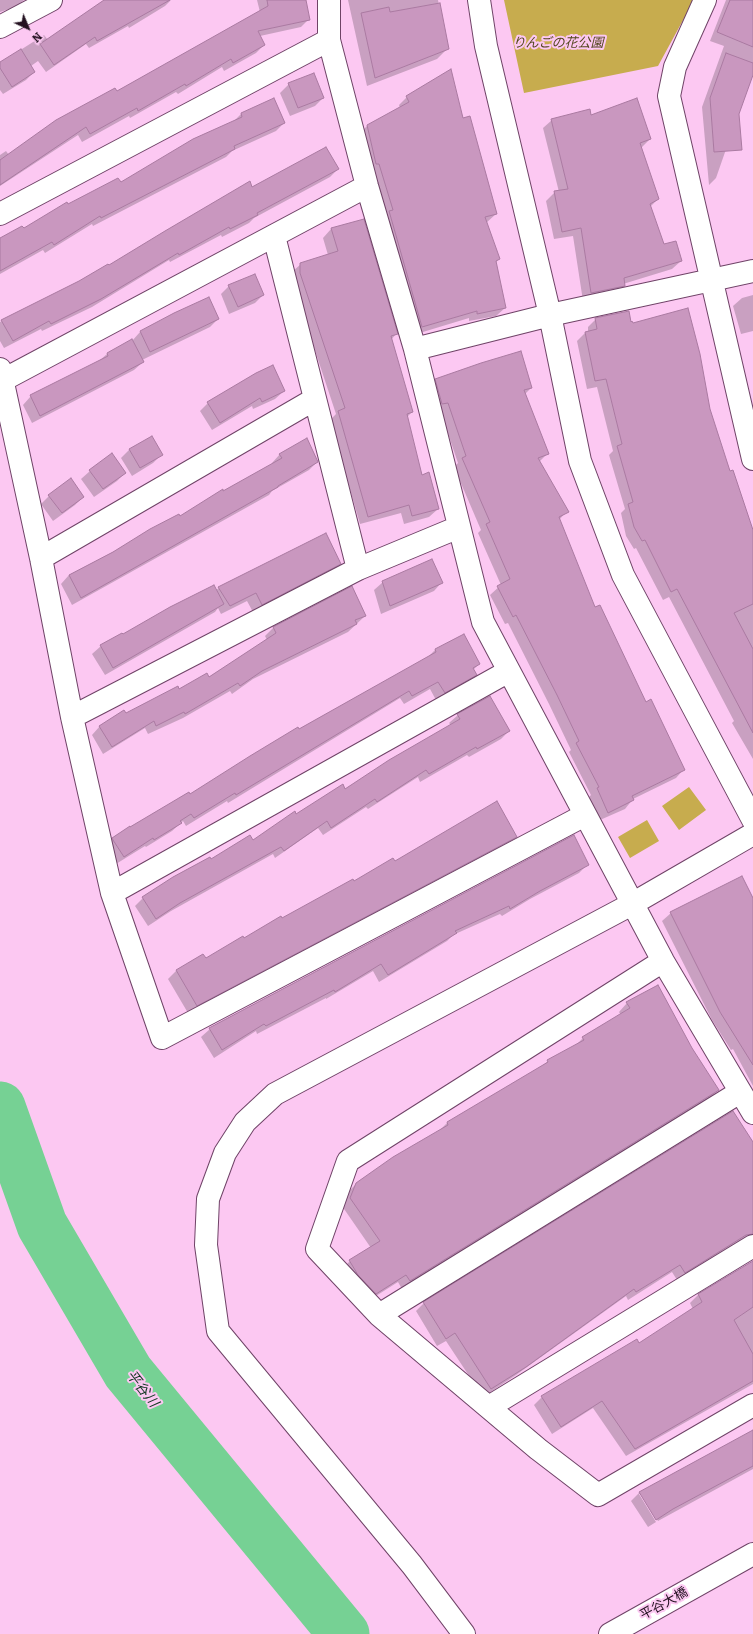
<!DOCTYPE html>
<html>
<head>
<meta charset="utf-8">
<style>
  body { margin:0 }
  #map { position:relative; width:753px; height:1634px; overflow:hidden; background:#fcc8f2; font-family:Bitter,serif }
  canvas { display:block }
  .north { position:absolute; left:8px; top:8px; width:40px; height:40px; -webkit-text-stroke:3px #fcc8f2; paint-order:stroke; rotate:136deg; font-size:11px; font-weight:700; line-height:16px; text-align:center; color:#231120 }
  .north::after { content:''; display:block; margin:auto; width:14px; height:18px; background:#231120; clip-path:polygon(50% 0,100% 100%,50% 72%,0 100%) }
</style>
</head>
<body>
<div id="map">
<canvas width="753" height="1634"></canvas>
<div class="north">N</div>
</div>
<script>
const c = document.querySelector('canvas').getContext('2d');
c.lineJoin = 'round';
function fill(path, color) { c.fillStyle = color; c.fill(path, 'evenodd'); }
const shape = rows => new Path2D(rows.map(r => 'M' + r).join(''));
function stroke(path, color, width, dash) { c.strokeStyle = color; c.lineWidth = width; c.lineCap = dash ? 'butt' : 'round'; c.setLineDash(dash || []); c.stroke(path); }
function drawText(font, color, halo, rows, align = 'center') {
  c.font = font + ' Bitter,"Noto Sans JP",serif'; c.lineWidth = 4; c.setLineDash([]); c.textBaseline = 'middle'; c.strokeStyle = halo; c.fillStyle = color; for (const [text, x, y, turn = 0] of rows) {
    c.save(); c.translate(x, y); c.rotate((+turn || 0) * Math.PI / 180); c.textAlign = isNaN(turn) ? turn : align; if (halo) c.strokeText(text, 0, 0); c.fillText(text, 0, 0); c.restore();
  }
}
fill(shape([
  [504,0,694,0,658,66,524,93],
  [689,787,706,810,679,830,662,806],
  [647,820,659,841,630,858,618,837]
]), '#c7ac4e');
fill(shape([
  [0,0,24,0,16,7,0,12],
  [112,0,171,0,165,6,129,28,128,26,89,48,86,44,46,72,38,61,31,66,34,72,26,80,3,94,0,90,0,63,44,35,48,40],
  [257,0,305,0,309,19,301,27,260,36,264,45,256,53,224,71,222,67,178,94,176,92,130,118,129,116,82,142,78,135,0,186,0,155,6,151,9,155,116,92,260,12],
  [348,0,438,0,448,48,437,59,367,86],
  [726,0,753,0,753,72,716,178,709,185,702,107,724,46,710,41],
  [289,84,323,98,315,106,290,116,280,93],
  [407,97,463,119,496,214,486,223,499,259,496,262,505,308,496,316,469,321,469,318,413,335,359,134,367,126,400,108,399,105],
  [274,100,284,123,276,131,232,151,226,157,93,226,92,224,45,253,43,250,0,274,0,239,23,230,68,205,120,184,233,122,241,114],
  [590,116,650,139,641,148,658,199,650,207,664,245,681,261,672,269,623,284,624,286,615,294,583,301,573,236,554,239,546,201,555,192,559,192,543,128,552,120],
  [338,169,330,177,254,218,249,223,222,237,221,235,170,262,169,260,92,307,42,331,41,329,4,348,0,341,0,322,2,321,109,267],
  [331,229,396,334,391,340,412,412,407,417,422,477,438,509,429,517,404,524,401,513,360,524,330,420,336,414,292,281,292,272,301,264,328,255,323,238],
  [229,286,263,295,255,303,229,314,221,294],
  [753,295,753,331,741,334,733,306,742,298],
  [174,314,218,319,210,327,142,360,143,362,134,370,32,423,23,405,31,396,99,361,107,354,132,341,140,332],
  [596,319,630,323,709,409,729,472,753,533,753,759,732,723,734,721,669,597,663,600,636,548,634,549,626,536,621,513,625,509,609,455,613,451,597,387,587,389,577,341,585,333,588,332,588,327],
  [436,380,531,388,525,394,548,453,539,462,567,511,559,520,594,608,645,703,684,769,676,778,633,799,625,809,600,820,589,797,591,795,569,752,571,750,549,704,508,623,505,624,490,595,501,585,478,533,481,530,454,467,458,463,440,410,428,389],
  [284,391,275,399,253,409,252,406,212,430,200,411,208,403],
  [151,437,162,454,153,463,132,476,121,458,129,450],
  [280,454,317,462,309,470,272,491,269,495,72,605,61,584,69,575,180,517,272,464,272,463],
  [112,455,125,473,117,481,94,497,81,479,90,471],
  [49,496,83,497,75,505,53,521,41,504],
  [340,564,331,572,253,612,247,601,221,614,218,608,215,612,105,675,92,654,101,646,216,590,219,588],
  [383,582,442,582,434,591,381,614,374,590],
  [351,588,365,616,348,632,253,679,232,694,230,691,183,718,148,734,145,728,103,754,92,735,100,726,208,678,267,640,265,636,273,628],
  [464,635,479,664,473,670,476,674,468,683,436,700,430,689,404,704,400,698,228,803,227,801,186,826,183,821,172,831,146,847,145,846,116,864,105,847,113,839,190,795,298,730,427,658,435,650],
  [489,697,509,731,501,739,469,757,467,755,420,782,418,777,368,809,366,807,323,835,318,828,275,858,273,854,171,911,148,926,135,906,143,898,211,860,253,841,296,815,345,790,451,725,449,723,458,715],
  [516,837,507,845,188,1013,168,979,176,971,202,955,205,960,394,862],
  [573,837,587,865,579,873,530,899,502,916,500,914,453,935,447,941,379,982,373,971,326,999,326,998,257,1034,256,1031,214,1058,201,1037,210,1029],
  [753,901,753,1086,733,1049,731,1050,712,1020,662,921,671,913],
  [627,1003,692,1049,718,1090,710,1098,402,1289,398,1282,368,1301,342,1269,350,1261,371,1248,342,1206,348,1192,357,1183,439,1131,447,1123,542,1066,548,1061,575,1046,583,1038,621,1015,619,1012],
  [753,1144,753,1245,677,1280,672,1272,628,1300,626,1296,516,1375,483,1397,446,1341,437,1346,416,1311,424,1303],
  [753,1262,753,1384,626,1456,593,1408,552,1434,534,1405,542,1397,639,1344,693,1309,690,1303,698,1295],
  [753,1439,753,1469,658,1521,641,1494,639,1494,656,1522,648,1527,631,1501,639,1493,728,1445]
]), '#0003');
stroke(shape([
  [0,1107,42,1225,128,1372,344,1634]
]), '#76d194', 51);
const building = shape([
  [104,0,170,0,97,41,95,37,54,65,40,44,104,0],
  [267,0,306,0,310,20,258,31,265,45,233,63,231,59,186,86,185,84,138,111,137,108,90,134,86,127,0,185,0,160,56,120,115,88,117,91,268,6,267,0],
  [730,0,753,0,753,47,717,32,730,0],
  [440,3,449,49,375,78,361,13,389,7,390,12,440,3],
  [21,49,35,72,12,87,0,68,0,62,21,49],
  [726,53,753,63,753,75,739,114,742,150,714,152,710,98,726,53],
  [451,69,463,118,470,116,497,214,485,217,500,259,496,261,506,308,477,314,477,311,422,327,389,211,393,210,379,164,376,164,367,125,409,102,406,96,451,69],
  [314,73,324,98,298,108,288,83,314,73],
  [274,98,285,123,234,146,235,149,101,218,100,216,54,245,52,242,0,271,0,238,22,226,24,228,67,202,68,204,118,178,121,182,193,139,242,117,241,113,274,98],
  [637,98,651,139,640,143,659,199,650,204,664,244,676,241,682,261,624,278,625,286,591,293,581,228,562,232,554,191,568,189,551,119,590,109,591,115,637,98],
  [326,147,339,169,257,213,258,215,230,229,229,227,179,255,178,253,101,299,51,324,49,321,13,341,1,320,79,281,108,264,109,265,165,231,250,181,252,187,326,147],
  [364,219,398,334,391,336,413,412,407,414,422,475,429,472,439,509,412,516,409,505,368,517,338,411,345,408,300,273,300,263,338,251,331,228,364,219],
  [255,274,264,295,238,307,228,285,255,274],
  [209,297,219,319,150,352,140,331,174,313,209,297],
  [688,308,700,354,710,409,730,471,733,470,753,530,753,604,734,613,753,649,753,733,677,589,671,592,645,540,642,541,634,527,628,504,633,502,617,446,622,444,606,379,595,381,585,332,597,329,595,318,629,311,631,322,632,321,633,323,688,308],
  [132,339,144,362,40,416,30,395,108,356,107,353,132,339],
  [521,351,532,388,524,390,549,454,538,458,569,512,559,517,595,607,600,605,646,702,651,699,685,770,632,796,634,800,608,813,597,788,599,787,576,743,579,741,557,695,516,615,513,617,497,586,510,579,486,524,490,522,462,458,466,456,448,403,442,404,435,379,481,363,521,351],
  [273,365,285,391,262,402,260,398,220,423,207,402,256,373,273,365],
  [152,436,163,455,140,468,129,449,152,436],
  [307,438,318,462,278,486,278,487,81,598,69,575,113,552,150,529,179,514,180,516,223,489,223,491,282,458,279,454,307,438],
  [112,453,126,473,103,489,89,470,112,453],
  [71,478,84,497,62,513,48,495,71,478],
  [326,533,341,564,262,605,256,593,230,606,218,587,326,533],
  [432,559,443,583,390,606,382,581,432,559],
  [214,585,224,604,113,668,100,645,122,633,123,634,170,607,214,585],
  [352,586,366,616,355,620,357,624,262,671,240,686,238,683,185,714,184,712,156,726,154,721,112,747,99,726,124,710,126,713,178,686,179,689,207,673,209,677,276,633,273,627,352,586],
  [464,634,480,664,473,668,477,675,445,693,438,682,412,696,409,691,236,795,235,793,194,818,191,814,180,821,182,823,154,840,153,838,124,857,113,840,112,838,130,826,130,827,189,792,190,794,250,756,298,727,299,729,436,652,435,649,464,634],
  [490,696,510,731,477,749,476,747,429,774,426,770,377,802,375,799,331,828,327,821,284,851,281,847,180,903,156,919,142,897,173,877,210,857,211,859,250,835,253,840,295,811,296,814,343,784,345,789,389,760,460,719,457,714,490,696],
  [497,801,517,837,197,1006,176,970,203,954,206,958,243,936,244,938,281,916,282,918,353,879,354,881,393,858,395,861,497,801],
  [574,835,589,865,540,891,510,909,509,906,455,931,457,933,388,975,381,964,335,992,334,990,266,1026,264,1024,222,1050,209,1028,574,835],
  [742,876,753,898,753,1065,720,1012,670,912,742,876],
  [658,985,692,1048,719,1090,410,1281,406,1275,376,1294,358,1275,349,1260,380,1241,350,1198,356,1183,393,1157,448,1125,447,1122,548,1062,547,1060,584,1040,582,1037,630,1008,626,1002,658,985],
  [733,1111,753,1142,753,1234,746,1235,685,1273,680,1265,636,1292,634,1289,526,1367,491,1389,455,1333,446,1339,423,1302,733,1111],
  [753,1261,753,1307,734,1320,753,1354,753,1381,635,1449,602,1401,561,1427,541,1396,637,1339,639,1343,702,1302,698,1294,753,1261],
  [753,1430,753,1466,673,1509,656,1520,639,1492,753,1430]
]);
fill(building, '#c997bf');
stroke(building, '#aa7aa1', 1);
const minor = shape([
  [329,0,329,40,367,186,415,349],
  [479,0,486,46,550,315,580,461,623,575,753,820],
  [705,0,675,67,669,96,753,459],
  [0,27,51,0],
  [0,214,329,40],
  [274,236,358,569],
  [753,271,550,315,415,349,483,622,663,961,753,1113],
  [0,369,41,558,72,717,112,893,162,1038,585,815],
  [3,380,367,186],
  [41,558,315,399],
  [72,717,358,569,459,527],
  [112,893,509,671],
  [663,961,348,1161,317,1249,379,1315,538,1449,598,1495,753,1405],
  [379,1315,740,1092],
  [489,1407,753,1246],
  [464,1634,412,1565,218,1331,206,1245,208,1199,225,1153,245,1122,275,1094,632,904,753,834],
  [610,1634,753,1554]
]);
stroke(minor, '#6f4367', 24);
stroke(minor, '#fff', 22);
drawText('italic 13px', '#53471e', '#fcc8f2', [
  ["りんごの花公園",558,43]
]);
drawText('13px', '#231120', '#fcc8f2', [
  ["平谷大橋",664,1604,-29]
]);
drawText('italic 14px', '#0e351e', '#fcc8f2', [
  ["平谷川",142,1389,52]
]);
</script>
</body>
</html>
